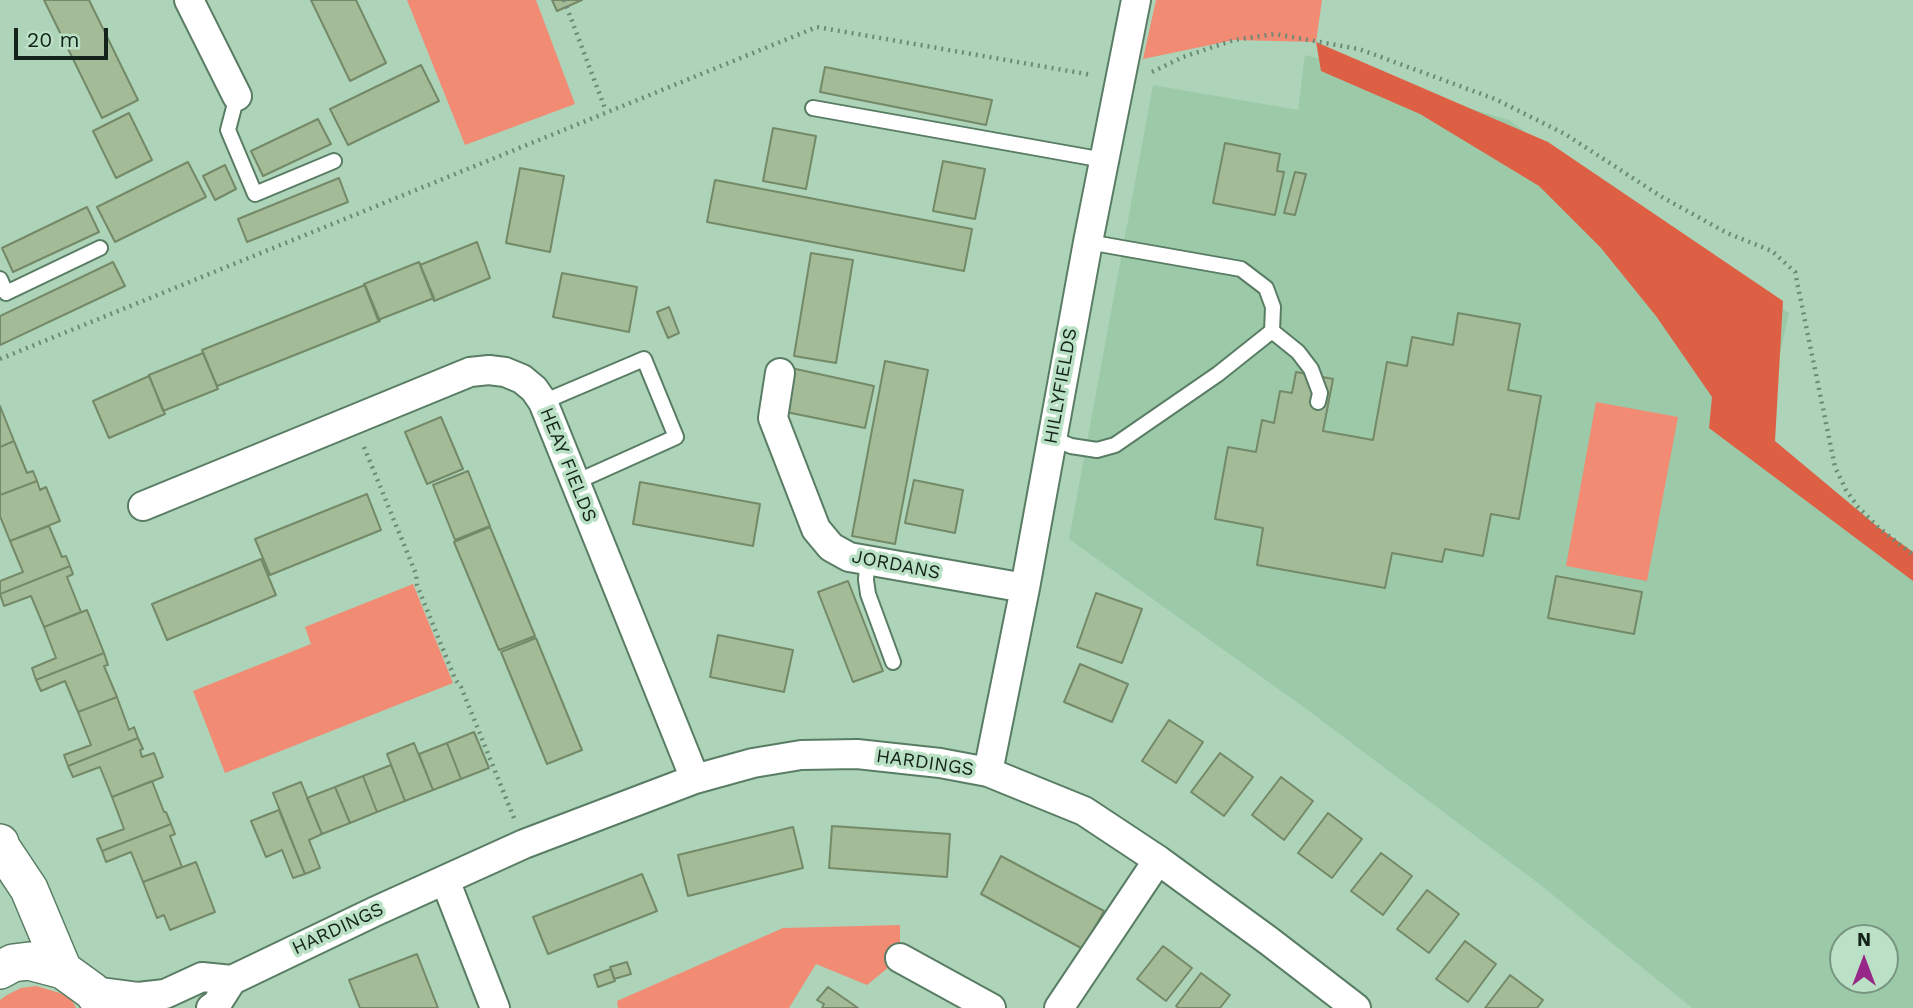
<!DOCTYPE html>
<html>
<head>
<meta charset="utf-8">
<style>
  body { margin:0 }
  #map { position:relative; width:1913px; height:1008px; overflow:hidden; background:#add4b8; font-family:"Work Sans",sans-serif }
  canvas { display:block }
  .north { position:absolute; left:1829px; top:924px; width:70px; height:70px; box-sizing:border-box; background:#bae1c5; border:2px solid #789580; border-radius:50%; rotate:0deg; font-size:19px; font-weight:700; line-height:28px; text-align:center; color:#142319 }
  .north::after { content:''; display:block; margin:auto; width:24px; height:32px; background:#972888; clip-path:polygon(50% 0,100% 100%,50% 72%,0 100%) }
  .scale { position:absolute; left:14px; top:28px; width:94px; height:32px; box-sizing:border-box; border:4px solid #142319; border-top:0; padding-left:9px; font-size:21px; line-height:24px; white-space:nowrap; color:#142319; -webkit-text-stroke:5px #bae1c5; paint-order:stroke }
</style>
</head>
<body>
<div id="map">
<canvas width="1913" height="1008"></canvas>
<div class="north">N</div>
<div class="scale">20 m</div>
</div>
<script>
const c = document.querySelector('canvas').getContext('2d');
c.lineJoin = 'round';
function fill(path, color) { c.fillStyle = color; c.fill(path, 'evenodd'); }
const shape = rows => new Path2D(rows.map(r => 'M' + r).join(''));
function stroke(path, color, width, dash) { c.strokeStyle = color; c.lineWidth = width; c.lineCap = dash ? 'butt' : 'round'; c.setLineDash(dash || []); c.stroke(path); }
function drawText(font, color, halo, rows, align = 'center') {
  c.font = font + ' "Work Sans",sans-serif'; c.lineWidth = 7; c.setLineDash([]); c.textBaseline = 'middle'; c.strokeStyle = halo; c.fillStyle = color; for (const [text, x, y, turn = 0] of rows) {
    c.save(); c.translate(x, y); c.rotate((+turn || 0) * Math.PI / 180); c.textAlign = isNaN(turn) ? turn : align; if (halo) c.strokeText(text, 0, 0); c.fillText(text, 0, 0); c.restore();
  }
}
fill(shape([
  [1305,55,1340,63,1431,97,1509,120,1649,221,1789,313,1759,449,1913,571,1913,1008,1692,1008,1543,887,1305,708,1069,539,1153,85,1298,110],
  [1843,938,1885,938,1885,980,1843,980]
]), '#9ccaa9');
fill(shape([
  [407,0,536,0,575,104,465,145],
  [1156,0,1322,0,1316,42,1234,40,1143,59],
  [1596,402,1678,417,1647,581,1566,566],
  [413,584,453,683,225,773,193,691,311,644,305,627],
  [900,925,900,958,867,985,816,964,789,1008,618,1008,617,1001,783,928],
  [36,986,70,996,76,1008,0,1008,0,1000,7,995,21,988]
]), '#f18b74');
fill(shape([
  [1316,42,1548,142,1783,301,1775,441,1878,527,1913,552,1913,581,1709,428,1712,397,1656,316,1601,248,1539,186,1420,114,1321,71]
]), '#de6044');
const building = shape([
  [44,0,89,0,138,100,102,118,44,0],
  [311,0,356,0,386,63,350,81,311,0],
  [552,0,582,0,557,11,552,0],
  [421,65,439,101,348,145,330,109,421,65],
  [825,67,992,100,986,125,820,92,825,67],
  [129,113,152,160,116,178,93,131,129,113],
  [318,119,331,144,263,176,251,151,318,119],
  [773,128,816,136,806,189,763,181,773,128],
  [1225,143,1280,154,1277,171,1284,172,1275,215,1213,203,1225,143],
  [943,161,985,169,975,219,933,211,943,161],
  [188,162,206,197,115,242,97,207,188,162],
  [225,165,236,189,215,200,203,176,225,165],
  [520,168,564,176,550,252,506,243,520,168],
  [1295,172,1306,174,1295,215,1284,213,1295,172],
  [339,178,348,202,247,242,238,219,339,178],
  [715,180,972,229,964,271,707,222,715,180],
  [87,207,99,232,13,272,2,248,87,207],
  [477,242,490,278,434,301,420,265,477,242],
  [811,253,853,260,836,363,794,356,811,253],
  [113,262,125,286,0,345,0,316,113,262],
  [419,262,434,298,378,320,364,284,419,262],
  [562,273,637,287,629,332,553,317,562,273],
  [365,285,380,321,217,386,202,350,365,285],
  [669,307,679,333,668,338,657,312,669,307],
  [1458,313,1520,324,1508,390,1541,396,1519,519,1491,514,1483,556,1445,549,1442,562,1392,553,1385,588,1257,565,1263,528,1215,519,1228,447,1256,452,1262,420,1274,423,1280,391,1292,393,1296,372,1333,379,1323,431,1373,440,1387,362,1407,366,1412,337,1453,345,1458,313],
  [203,353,218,389,163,411,149,375,203,353],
  [885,361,928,370,895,544,852,536,885,361],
  [791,368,874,386,865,428,781,411,791,368],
  [149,376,165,414,109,438,93,401,149,376],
  [0,406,14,441,0,447,0,406],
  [441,417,463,469,427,484,405,432,441,417],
  [14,441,27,473,33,471,37,481,0,495,0,447,14,441],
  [468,471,490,526,455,540,433,485,468,471],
  [914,480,963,490,955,533,905,523,914,480],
  [37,481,40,490,46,487,60,521,10,541,0,516,0,495,37,481],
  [640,482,760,504,753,546,633,524,640,482],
  [367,494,381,530,270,575,255,539,367,494],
  [49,526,62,557,66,556,70,566,0,594,0,581,23,572,10,541,49,526],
  [490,527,535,636,499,650,454,542,490,527],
  [261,559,276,595,167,640,152,604,261,559],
  [70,566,73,574,67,577,81,612,44,627,31,596,4,606,0,594,70,566],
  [1556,576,1642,592,1634,634,1548,618,1556,576],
  [848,581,883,671,853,682,818,592,848,581],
  [1096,593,1142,609,1122,663,1077,647,1096,593],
  [87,610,104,653,36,680,32,668,56,658,44,627,87,610],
  [718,635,793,650,784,692,710,677,718,635],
  [536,638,582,750,547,764,501,652,536,638],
  [104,653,108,665,104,666,117,697,78,712,65,681,41,691,36,680,104,653],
  [1080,664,1128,684,1112,722,1064,702,1080,664],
  [117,697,129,730,134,727,138,738,68,766,64,755,91,745,78,712,117,697],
  [1169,720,1203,742,1176,783,1142,761,1169,720],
  [474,732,489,768,461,779,447,743,474,732],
  [138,738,143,749,140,750,142,757,154,753,163,777,112,797,100,767,73,777,68,766,138,738],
  [414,743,433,790,405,801,387,754,414,743],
  [447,743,461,779,433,790,419,754,447,743],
  [1220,753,1253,777,1224,816,1191,792,1220,753],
  [391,765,405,801,377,812,363,776,391,765],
  [363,776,377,812,350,823,335,787,363,776],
  [1281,777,1313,801,1284,840,1252,815,1281,777],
  [152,781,164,812,166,812,171,824,102,851,97,839,124,829,112,797,152,781],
  [301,782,322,834,309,840,320,868,305,874,273,793,301,782],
  [335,787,350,823,322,834,307,798,335,787],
  [279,810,305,874,293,878,282,850,266,857,251,821,279,810],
  [1328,813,1362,839,1332,878,1298,853,1328,813],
  [171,824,175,834,170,836,182,867,143,882,131,852,106,862,102,851,171,824],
  [832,826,950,834,947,877,829,868,832,826],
  [793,827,803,868,688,896,678,855,793,827],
  [1381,853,1412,876,1383,915,1351,891,1381,853],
  [1001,856,1104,911,1083,949,981,894,1001,856],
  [196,862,215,912,170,930,164,915,157,918,143,882,196,862],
  [642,874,657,911,548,954,533,917,642,874],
  [1427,890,1459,914,1429,953,1397,929,1427,890],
  [1465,941,1496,964,1468,1002,1436,979,1465,941],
  [1163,946,1192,968,1166,1001,1137,979,1163,946],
  [417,954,438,1008,360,1008,349,980,417,954],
  [627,962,631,974,614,979,610,967,627,962],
  [611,969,615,981,598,987,594,975,611,969],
  [1201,973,1230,995,1220,1008,1179,1008,1176,1006,1201,973],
  [1510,975,1543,1000,1537,1008,1485,1008,1510,975],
  [828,987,858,1008,822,1008,824,1004,817,1000,828,987]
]);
fill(building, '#a4bb97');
stroke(building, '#748967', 2);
const service = shape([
  [237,96,228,130,255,194,334,161],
  [813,108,1104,160],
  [0,279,6,293,100,248],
  [1272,331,1298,352,1311,369,1320,393,1318,402],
  [543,402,644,359,676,437,576,482],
  [1052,438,1071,446,1097,450,1115,445,1218,374,1272,331,1273,307,1266,288,1241,269,1088,242],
  [867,561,866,580,868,594,893,662]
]);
const minor = shape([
  [189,0,237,96],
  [780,373,773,418,816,529,831,547,849,557,1025,588],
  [143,506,470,372,489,370,505,372,522,379,534,389,543,402,695,779],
  [988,772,1025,588,1088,242,1136,0],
  [445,880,495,1008],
  [900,958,991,1008],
  [92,991,138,997,165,994,202,977,232,980],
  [211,1008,216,1005,232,980,376,911,524,844,695,779,753,763,801,755,857,754,940,763,988,772,1084,811,1158,860,1269,941,1356,1008],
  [1059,1008,1158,860]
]);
const tertiary = shape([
  [0,843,1,847,29,889,63,970],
  [0,970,13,963,29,961,63,970,92,991,105,1008]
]);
stroke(service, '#597d64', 18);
stroke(minor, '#597d64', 32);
stroke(tertiary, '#597d64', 40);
stroke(shape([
  [564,0,606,111],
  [1152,72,1183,57,1234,40,1275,34,1359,49,1495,99,1565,134,1662,197,1727,233,1772,251,1795,272,1835,467,1846,490,1858,507,1878,527,1913,555],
  [0,359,817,27,1092,75],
  [364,447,416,574,417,585,455,679,461,687,514,818]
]), '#6d8a75', 4.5, [2, 5]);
stroke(service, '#fff', 14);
stroke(minor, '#fff', 28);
stroke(tertiary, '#fff', 37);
drawText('19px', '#142319', '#bae1c5', [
  ["HILLYFIELDS",1061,386,-80],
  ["HEAY FIELDS",568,465,68],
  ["JORDANS",896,565,11],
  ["HARDINGS",925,763,8],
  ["HARDINGS",338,929,-25]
]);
</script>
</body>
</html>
